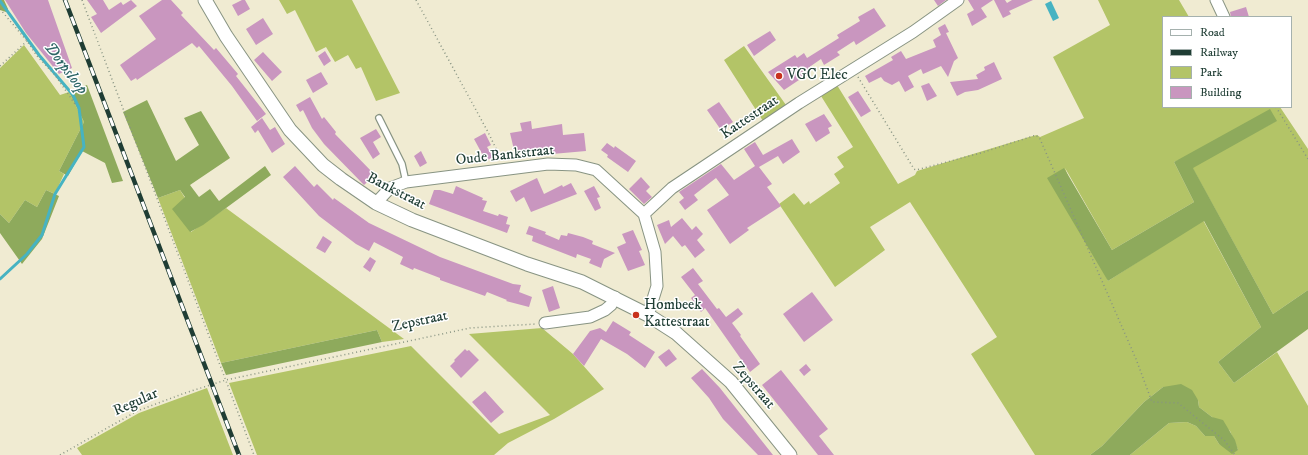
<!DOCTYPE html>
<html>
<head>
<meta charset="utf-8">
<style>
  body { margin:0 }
  #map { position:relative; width:1308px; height:455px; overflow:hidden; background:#f0ebd2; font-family:"IM FELL DW Pica",serif }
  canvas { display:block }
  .legend { position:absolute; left:1162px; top:16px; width:130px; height:92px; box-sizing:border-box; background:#fff; border:1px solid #a5b1ae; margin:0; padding:5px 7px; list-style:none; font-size:12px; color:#1f3d34 }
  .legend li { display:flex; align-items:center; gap:8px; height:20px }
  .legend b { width:20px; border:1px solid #a5b1ae }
</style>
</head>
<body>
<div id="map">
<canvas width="1308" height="455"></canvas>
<ul class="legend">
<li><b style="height:5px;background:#fff"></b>Road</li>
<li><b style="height:5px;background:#1f3d34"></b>Railway</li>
<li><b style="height:11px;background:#b3c467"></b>Park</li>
<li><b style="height:11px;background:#c996bf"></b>Building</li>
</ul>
</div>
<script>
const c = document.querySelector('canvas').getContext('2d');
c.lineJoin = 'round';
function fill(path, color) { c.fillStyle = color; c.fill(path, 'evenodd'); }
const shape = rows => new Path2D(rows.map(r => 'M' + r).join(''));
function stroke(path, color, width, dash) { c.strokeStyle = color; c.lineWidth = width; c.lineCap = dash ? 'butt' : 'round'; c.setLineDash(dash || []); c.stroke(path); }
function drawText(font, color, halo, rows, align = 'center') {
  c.font = font + ' "IM FELL DW Pica",serif'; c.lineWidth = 3; c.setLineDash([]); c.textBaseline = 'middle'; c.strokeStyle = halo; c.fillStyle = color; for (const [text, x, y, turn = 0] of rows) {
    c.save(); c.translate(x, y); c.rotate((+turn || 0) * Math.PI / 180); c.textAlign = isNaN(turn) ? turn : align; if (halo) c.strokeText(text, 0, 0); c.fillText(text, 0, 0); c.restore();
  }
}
fill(shape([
  [279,0,352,0,400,93,376,101,361,67,356,69,348,55,335,62,326,47,316,52,295,10,287,14],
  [1098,0,1179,0,1189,17,1163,17,1163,107,1280,107,1308,149,1308,290,1273,314,1192,167,1276,121,1174,162,1194,202,1112,250,1065,168,1108,281,1203,220,1261,327,1218,362,1234,383,1277,352,1308,406,1308,455,1130,455,1169,423,1187,422,1196,426,1205,436,1214,436,1219,444,1238,450,1230,431,1199,407,1198,400,1163,387,1144,402,1102,446,1090,455,1035,455,971,354,997,337,910,202,870,227,885,250,835,287,779,204,794,193,804,205,809,201,810,204,840,183,834,174,844,167,837,157,853,147,821,96,837,85,898,184,915,175,917,171,1029,137,1037,135,1040,137,1084,118,1053,57,1110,25],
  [24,45,60,95,69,92,84,122,59,171,64,174,55,194,46,190,37,207,25,200,9,223,0,214,0,68],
  [744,46,786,105,763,121,724,60],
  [180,190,185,198,191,232,226,208,404,339,382,342,377,330,221,363,158,198],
  [542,328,573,354,604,389,554,419,508,443,494,455,257,455,229,383,411,346,499,434,550,415,469,334],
  [207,388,233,455,82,455,77,448,139,413]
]), '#b3c467');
fill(shape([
  [0,0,4,0,8,9,6,12,0,10],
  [87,85,123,181,112,183,105,163,82,151,68,176,59,171,84,122,69,92],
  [147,100,176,161,199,145,184,118,201,111,230,158,190,185,199,197,210,189,219,201,265,166,271,175,203,225,190,232,172,209,185,197,180,190,158,198,123,112],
  [1270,109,1277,121,1193,168,1273,314,1308,290,1308,329,1234,383,1218,362,1261,327,1204,221,1108,281,1047,178,1064,168,1112,250,1194,202,1174,162],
  [46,190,59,196,42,239,22,264,0,233,0,214,9,223,25,200,37,207],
  [377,330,382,342,226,375,221,363],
  [1181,384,1192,390,1198,400,1199,407,1212,417,1223,420,1235,440,1238,450,1232,454,1219,444,1214,436,1205,436,1196,426,1187,422,1169,423,1130,455,1090,455,1102,446,1144,402,1163,387]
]), '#8eaa5c');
fill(shape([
  [1051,1,1059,18,1053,21,1045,4]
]), '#46b3c2');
stroke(shape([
  [0,1,39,55,73,95,79,108,84,147,55,194,42,235,27,254,0,279]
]), '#46b3c2', 3);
fill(shape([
  [5,0,48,0,72,68,59,74,26,33],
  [87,0,103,0,109,10,121,2,123,5,131,0,137,6,101,33,91,17,97,14],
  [162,0,171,0,183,13,181,15,214,50,216,48,238,74,236,76,266,114,257,121,232,86,199,46,197,48,192,43,137,80,136,78,131,81,120,65,156,39,139,16],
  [242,0,245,0,250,9,238,16,232,5],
  [934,0,946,0,938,6],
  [968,0,993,0,981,8,987,17,972,26,967,14,974,10],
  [994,0,1005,0,1007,3,1012,0,1033,0,1009,11,1011,14,1003,18],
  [1246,7,1249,17,1231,17,1230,12],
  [874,8,886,26,856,45,854,41,837,52,840,55,824,65,821,59,808,68,811,72,784,90,768,72,795,55,797,58,804,53,807,58,839,38,837,35,860,21,858,17],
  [263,18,273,34,256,45,246,29],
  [945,24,949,32,946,33,958,58,954,61,948,77,941,66,923,74,921,69,908,76,914,87,905,92,899,81,892,85,884,81,881,77,869,83,865,76,893,60,891,57,901,51,906,59,936,47,933,40,941,35,938,28],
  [770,31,776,40,754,56,747,45],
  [325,51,331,61,324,66,318,56],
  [263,52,282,72,272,81,254,60],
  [994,62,1002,79,978,90,965,92,957,96,950,82,978,79,976,75,985,70,984,67],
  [321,72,328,84,313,93,306,80],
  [929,83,937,96,927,101,921,86],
  [858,91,871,111,861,117,848,97],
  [310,97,322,119,324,117,336,132,335,134,375,175,364,185,324,144,312,128,303,110,300,112,296,105],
  [719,102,733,122,721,130,707,110],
  [824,114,832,126,828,128,830,133,816,142,805,124],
  [262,118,270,130,275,127,285,144,272,153,258,130,255,133,251,127],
  [531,121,532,129,562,124,563,135,584,133,586,151,541,155,540,149,515,154,510,133,522,131,520,123],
  [376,129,381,137,373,142,380,154,373,159,360,138],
  [485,133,491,145,487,147,493,157,486,161,474,139],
  [792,139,800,152,783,164,778,156,759,167,772,184,767,187,781,206,747,228,749,230,730,244,707,210,729,195,716,178,694,195,698,200,685,210,679,202,684,198,679,192,721,164,734,180,755,166,744,149,755,142,763,155],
  [607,143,614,148,615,146,636,161,628,172,607,157,608,155,601,150],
  [421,151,427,163,420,167,414,156],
  [295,166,314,187,317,184,333,200,334,198,369,223,440,257,513,284,521,285,519,292,532,297,529,307,506,301,507,300,487,292,485,296,440,280,440,278,414,268,413,270,400,264,403,257,374,242,369,251,356,244,319,216,283,177],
  [641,177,650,187,646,191,652,197,644,204,629,189],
  [537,178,544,194,562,185,563,187,571,183,577,194,531,212,524,197,516,202,510,191],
  [456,186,483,198,482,200,487,201,483,211,498,216,499,214,508,217,506,224,510,225,507,233,429,204,434,190,440,190,453,194],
  [594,186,600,197,597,198,601,208,595,211,584,191],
  [682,218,692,230,696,226,703,234,697,240,705,250,695,258,685,245,682,247,673,236,665,244,657,225,669,220,671,227],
  [529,226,546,232,545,234,559,240,561,235,567,236,568,233,583,237,593,241,592,244,615,253,604,259,601,268,589,263,591,259,577,254,576,258,532,241,533,236,526,234],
  [633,230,642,250,639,251,645,265,628,271,617,247,626,243,622,234],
  [323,236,332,242,325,253,316,248],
  [370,257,376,261,370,272,363,267],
  [693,268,703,281,698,284,717,309,719,308,726,317,738,308,743,314,732,323,741,335,740,336,760,364,750,372,705,308,701,312,691,298,695,295,681,277],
  [553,286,560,308,549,312,542,290],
  [812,292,833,320,804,342,783,314],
  [613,321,631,332,629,335,655,352,645,368,627,354,601,339,584,366,573,354,590,331,600,328,606,332],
  [465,349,467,351,469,350,479,360,461,378,450,366,455,361,454,360],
  [669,349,677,359,666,367,658,357],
  [806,364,811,370,804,376,799,370],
  [702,369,720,388,773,455,758,455,723,419,709,398,691,378],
  [781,370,828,429,819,436,834,455,818,455,762,385],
  [485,391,504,412,491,423,472,402]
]), '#c996bf');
const service = shape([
  [379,118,402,164,406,182]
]);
const minor = shape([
  [1216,0,1224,17],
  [376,203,390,188,406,182,548,164,576,165,596,170,644,214,655,252,657,286,648,315],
  [644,214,672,188,705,166,799,103,913,32,958,0],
  [545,323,590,317,605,310,611,305,615,297]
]);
const tertiary = shape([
  [205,0,226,36,290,130,323,165,341,179,376,203,412,220,527,264,582,282,648,315,676,333,731,382,790,455]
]);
stroke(service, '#889483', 8);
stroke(minor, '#889483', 13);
stroke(tertiary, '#889483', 15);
stroke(shape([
  [82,0,254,455],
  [416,0,488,132,501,159],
  [0,9,27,41,37,56,55,75,75,104],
  [0,66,27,41],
  [858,77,914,169,916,170,981,153,1036,135,1040,139,1136,359,1152,402,1178,403,1224,440,1235,455],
  [1276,107,1308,159],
  [60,455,137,411,185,393,226,380,470,328,536,324]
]), '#889483', 1.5, [1, 3]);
stroke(service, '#fff', 5.5);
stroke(minor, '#fff', 11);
stroke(tertiary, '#fff', 13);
const rail = shape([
  [65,0,239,455]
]);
stroke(rail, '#1f3d34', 4.5);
stroke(rail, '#fff', 3, [9]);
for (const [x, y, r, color] of [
  [779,76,4,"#c8321e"],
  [636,315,4,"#c8321e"]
]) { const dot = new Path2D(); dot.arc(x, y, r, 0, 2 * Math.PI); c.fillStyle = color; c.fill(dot); stroke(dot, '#fff', 1.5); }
drawText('15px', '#1f3d34', '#fff', [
  ["VGC Elec",787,76],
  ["Hombeek",644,306],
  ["Kattestraat",644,323]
], 'left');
drawText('15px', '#1f3d34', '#fff', [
  ["Kattestraat",750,118,-34],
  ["Oude Bankstraat",505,156,-6],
  ["Bankstraat",396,192,27],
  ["Zepstraat",420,322,-12],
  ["Zepstraat",753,386,49],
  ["Regular",136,403,-24]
]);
drawText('italic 16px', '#2d6666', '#fff', [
  ["Dorpsloop",65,69,53]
]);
</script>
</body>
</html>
